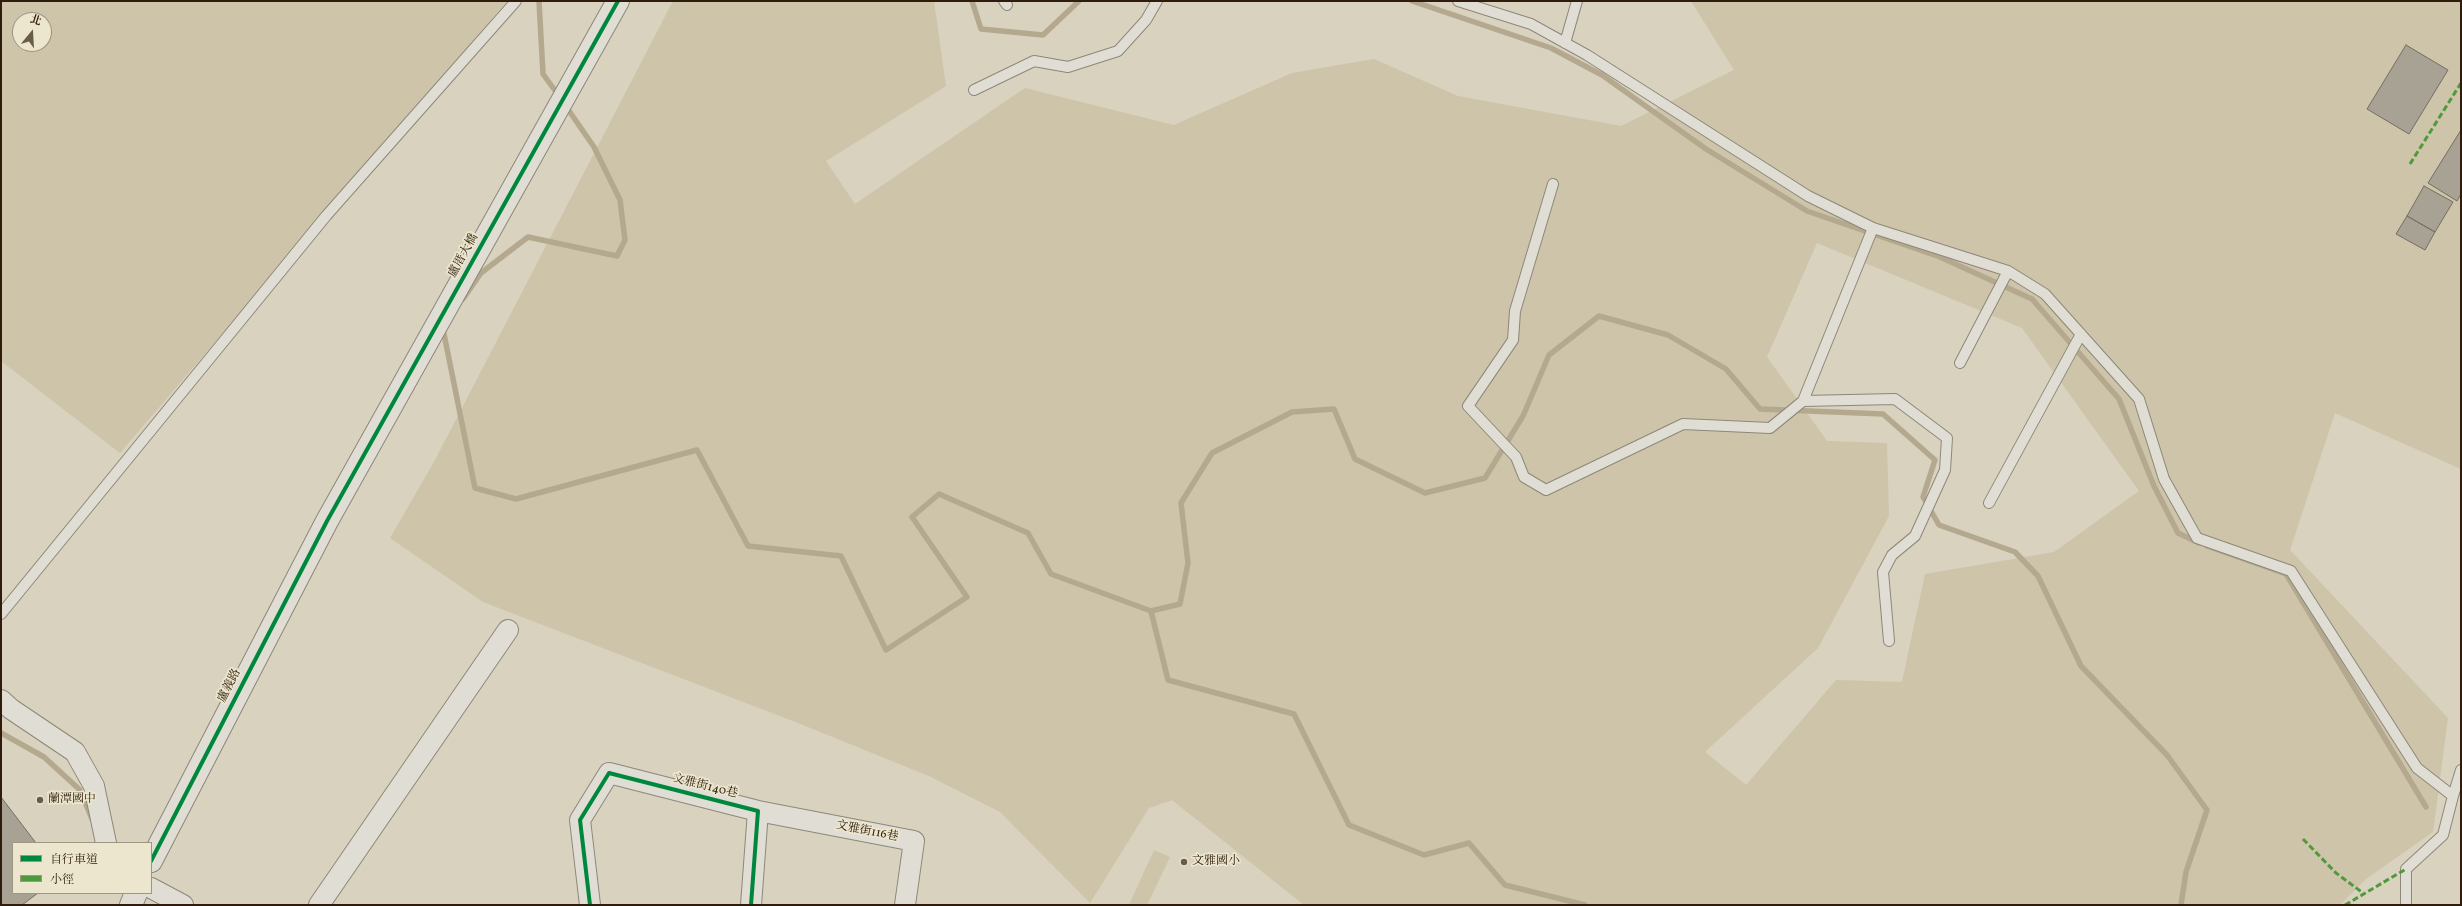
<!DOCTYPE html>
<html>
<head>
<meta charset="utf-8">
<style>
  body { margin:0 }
  #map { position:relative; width:2462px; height:906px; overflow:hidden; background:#d8d2be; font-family:Vollkorn,"Noto Serif TC",serif }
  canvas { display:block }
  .frame { position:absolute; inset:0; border:2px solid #2f1c0c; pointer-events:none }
  .legend { position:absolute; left:12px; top:842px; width:140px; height:52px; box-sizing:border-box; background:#ece6ce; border:1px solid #a09580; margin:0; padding:5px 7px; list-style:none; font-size:12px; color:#2f1c0c }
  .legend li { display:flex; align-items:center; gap:8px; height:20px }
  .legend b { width:20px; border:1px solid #a09580 }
  .north { position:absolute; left:12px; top:12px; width:40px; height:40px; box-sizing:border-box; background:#ece6ce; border:1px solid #a09580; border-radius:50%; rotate:18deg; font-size:11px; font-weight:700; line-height:16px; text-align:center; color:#2f1c0c }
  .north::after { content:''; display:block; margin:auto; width:14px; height:18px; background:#6a5c4a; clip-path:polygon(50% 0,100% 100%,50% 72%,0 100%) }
</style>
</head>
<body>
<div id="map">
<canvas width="2462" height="906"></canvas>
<div class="frame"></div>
<ul class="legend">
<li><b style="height:5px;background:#00873e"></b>自行車道</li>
<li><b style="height:5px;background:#509a3b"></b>小徑</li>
</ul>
<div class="north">北</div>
</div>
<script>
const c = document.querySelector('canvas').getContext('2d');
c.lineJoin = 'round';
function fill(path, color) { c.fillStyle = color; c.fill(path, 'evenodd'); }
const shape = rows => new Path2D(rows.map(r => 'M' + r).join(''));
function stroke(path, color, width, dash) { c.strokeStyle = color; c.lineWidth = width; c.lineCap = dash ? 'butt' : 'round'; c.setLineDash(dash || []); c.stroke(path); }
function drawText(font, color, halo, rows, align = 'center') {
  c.font = font + ' Vollkorn,"Noto Serif TC",serif'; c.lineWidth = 3.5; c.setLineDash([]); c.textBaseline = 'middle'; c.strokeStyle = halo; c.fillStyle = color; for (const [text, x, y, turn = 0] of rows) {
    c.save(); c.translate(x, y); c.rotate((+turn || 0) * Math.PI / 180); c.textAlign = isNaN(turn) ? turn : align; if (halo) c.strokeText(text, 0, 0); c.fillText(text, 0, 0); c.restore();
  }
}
fill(shape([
  [1,1,507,1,120,453,1,361],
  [20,20,44,20,44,44,20,44],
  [673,1,934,1,946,86,826,161,855,204,1025,88,1174,125,1292,73,1374,59,1458,96,1621,126,1734,70,1691,1,2461,1,2461,469,2335,413,2290,550,2448,718,2433,832,2366,879,2340,905,1304,905,1172,800,1149,808,1090,903,1000,812,929,776,798,723,483,602,390,538,435,460],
  [1817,243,2022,328,2139,491,2054,552,1925,574,1902,682,1836,680,1746,785,1705,752,1818,648,1889,516,1887,443,1827,441,1767,357],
  [1154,850,1170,857,1147,905,1129,905]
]), '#cdc4a9');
stroke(shape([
  [539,1,543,74,559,96],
  [972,1,981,29,1043,35,1079,1],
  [1412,1,1551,48,1602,75,1706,149,1807,211,1940,257,2032,299,2119,399,2154,486,2178,533,2199,543],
  [463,299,481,273,528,237,617,256,625,240,620,200,594,147,565,105],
  [443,329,475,488,516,499,697,450,748,546,841,556,886,650,967,597,912,517,939,494,1028,533,1051,574,1151,611,1168,680,1294,714,1349,825,1424,855,1469,843,1505,885,1585,905],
  [2207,546,2286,574,2426,807],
  [1151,611,1180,604,1188,563,1181,503,1212,453,1292,412,1334,409,1355,459,1425,493,1485,478,1523,416,1549,355,1599,316,1668,335,1726,369,1760,409,1883,414,1935,460,1923,497,1939,525,2015,552,2038,576,2081,666,2167,755,2207,810,2186,872,2181,905],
  [1,733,44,757,80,790,92,819]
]), '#b4a98f', 5.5);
const building = shape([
  [2406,45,2448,70,2409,134,2367,109,2406,45],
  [2461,130,2461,194,2457,201,2428,183,2461,130],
  [2424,186,2453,202,2435,232,2407,216,2424,186],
  [2407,216,2435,232,2425,250,2396,234,2407,216],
  [1,797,36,843,13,843,13,893,38,893,22,905,1,905,1,797]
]);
fill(building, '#a7a293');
stroke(building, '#756e62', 1);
const service = shape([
  [1004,1,1007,5],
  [1458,1,1531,24,1587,55,1808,196,1873,228,2008,271,2045,294,2139,399,2164,479,2197,538,2291,571,2417,768,2453,796,2461,770],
  [1565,43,1577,1],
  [974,90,1034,61,1068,67,1118,51,1146,20,1157,1],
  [1553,184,1515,311,1513,340,1468,406,1516,457,1524,477,1546,490,1683,424,1770,428,1803,401,1873,228],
  [1960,363,2008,271],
  [1803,401,1895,399,1947,438,1945,470,1915,536,1892,555,1883,572,1889,641],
  [1989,503,2081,334],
  [1,614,326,216,516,1],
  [2406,905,2406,869,2443,835,2453,796]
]);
const minor = shape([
  [1,700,11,709,75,752,94,786,106,843],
  [758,811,914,841,905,905],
  [151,888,183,905],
  [319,905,508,630],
  [590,905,580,820,609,773,758,811,751,905]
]);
const tertiary = shape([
  [151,861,327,521,618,1],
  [131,905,136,893]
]);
stroke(service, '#8d877a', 12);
stroke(minor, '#8d877a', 22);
stroke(tertiary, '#8d877a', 24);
stroke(service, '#e0ded4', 10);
stroke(minor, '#e0ded4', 20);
stroke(tertiary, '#e0ded4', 22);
stroke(shape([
  [2410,164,2461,83],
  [2303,839,2336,873,2363,893],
  [2345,905,2406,869]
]), '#509a3b', 3, [6, 3]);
stroke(shape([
  [151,861,327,521,618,1],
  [590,905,580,820,609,773,758,811,751,905]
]), '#00873e', 4);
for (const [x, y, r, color] of [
  [40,800,4,"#6a5c4a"],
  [1184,862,4,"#6a5c4a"]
]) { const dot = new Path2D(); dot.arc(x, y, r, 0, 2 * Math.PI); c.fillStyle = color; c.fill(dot); stroke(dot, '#ece6ce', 1.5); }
drawText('12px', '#2f1c0c', '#ece6ce', [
  ["盧厝大橋",464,256,-61],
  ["盧義路",230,686,-63],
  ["文雅街140巷",705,787,14],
  ["文雅街116巷",867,832,11]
]);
drawText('12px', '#2f1c0c', '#ece6ce', [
  ["蘭潭國中",48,800],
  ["文雅國小",1192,862]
], 'left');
</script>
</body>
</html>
